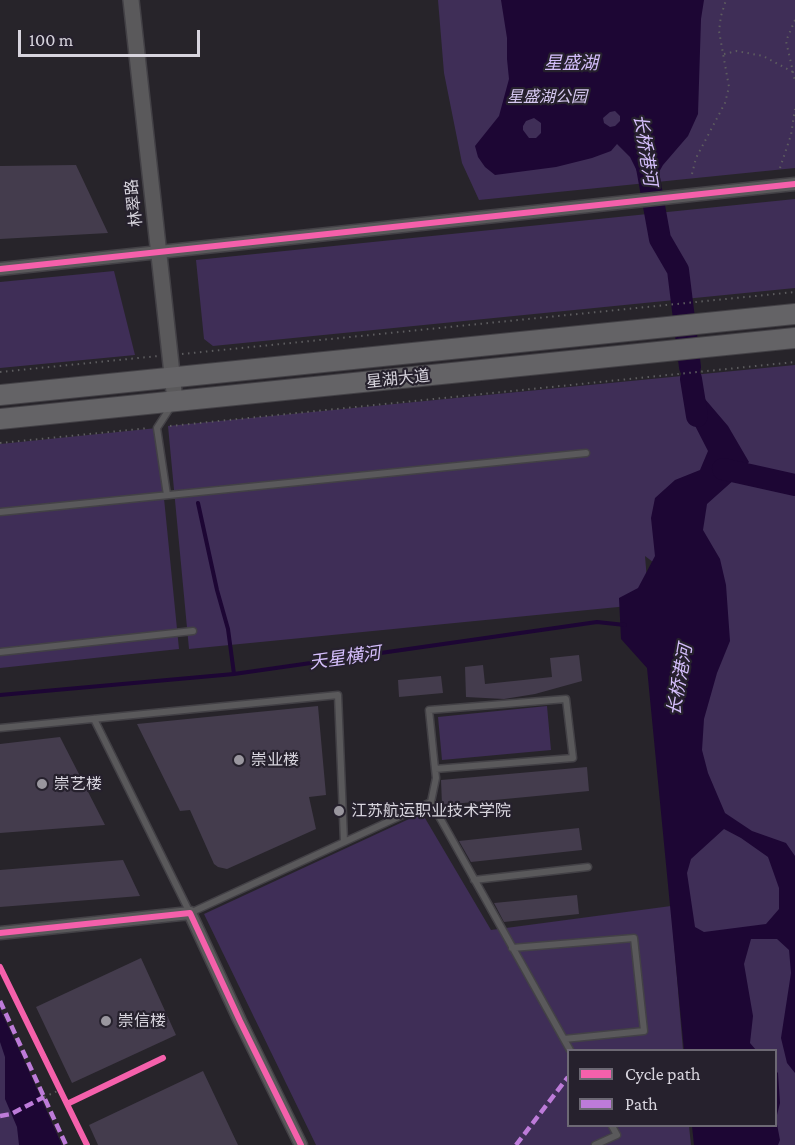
<!DOCTYPE html>
<html>
<head>
<meta charset="utf-8">
<style>
  body { margin:0 }
  #map { position:relative; width:795px; height:1145px; overflow:hidden; background:#27242a; font-family:"Crimson Pro",serif }
  canvas { display:block }
  .legend { position:absolute; left:567px; top:1049px; width:210px; height:78px; box-sizing:border-box; background:#26212d; border:2px solid #6d6974; margin:0; padding:8px 10px; list-style:none; font-size:18px; color:#d8d5de }
  .legend li { display:flex; align-items:center; gap:12px; height:30px }
  .legend b { width:30px; border:2px solid #6d6974 }
  .scale { position:absolute; left:18px; top:30px; width:182px; height:27px; box-sizing:border-box; border:3px solid #d8d5de; border-top:0; padding-left:8px; font-size:18px; line-height:21px; white-space:nowrap; color:#d8d5de; -webkit-text-stroke:4px #26212d; paint-order:stroke }
</style>
</head>
<body>
<div id="map">
<canvas width="795" height="1145"></canvas>
<ul class="legend">
<li><b style="height:8px;background:#f560ab"></b>Cycle path</li>
<li><b style="height:8px;background:#bd7bd9"></b>Path</li>
</ul>
<div class="scale">100 m</div>
</div>
<script>
const c = document.querySelector('canvas').getContext('2d');
c.lineJoin = 'round';
function fill(path, color) { c.fillStyle = color; c.fill(path, 'evenodd'); }
const shape = rows => new Path2D(rows.map(r => 'M' + r).join(''));
function stroke(path, color, width, dash) { c.strokeStyle = color; c.lineWidth = width; c.lineCap = dash ? 'butt' : 'round'; c.setLineDash(dash || []); c.stroke(path); }
function drawText(font, color, halo, rows, align = 'center') {
  c.font = font + ' "Crimson Pro","Noto Sans SC",serif'; c.lineWidth = 4.5; c.setLineDash([]); c.textBaseline = 'middle'; c.strokeStyle = halo; c.fillStyle = color; for (const [text, x, y, turn = 0] of rows) {
    c.save(); c.translate(x, y); c.rotate((+turn || 0) * Math.PI / 180); c.textAlign = isNaN(turn) ? turn : align; if (halo) c.strokeText(text, 0, 0); c.fillText(text, 0, 0); c.restore();
  }
}
fill(shape([
  [438,0,795,0,795,168,479,200,462,163,444,73],
  [795,199,795,288,213,346,204,339,196,260],
  [114,271,135,355,0,368,0,282],
  [795,365,795,1145,704,1145,776,1126,776,1050,697,1050,685,906,687,588,645,556,649,604,189,649,168,426],
  [157,428,179,649,0,668,0,444],
  [547,706,551,750,442,760,438,717],
  [422,813,491,930,671,906,683,1050,568,1050,568,1126,689,1126,691,1145,316,1145,204,914],
  [0,1009,52,1123,62,1145,0,1145]
]), '#3f2e57');
fill(shape([
  [501,0,704,0,701,19,698,114,688,136,663,165,655,179,642,181,630,157,617,144,611,151,592,158,556,167,495,175,485,167,478,157,475,146,499,116,509,79,507,59,507,38],
  [615,111,620,116,620,121,615,126,610,127,604,123,603,118,610,112],
  [534,118,541,123,541,133,536,138,529,138,523,130,523,126,526,121],
  [686,383,699,392,728,426,749,462,735,479,707,504,703,530,720,559,726,585,730,641,717,673,704,719,702,750,708,773,725,813,752,831,786,843,795,856,795,1073,787,1063,781,1038,791,973,789,950,777,939,751,939,744,964,753,1016,750,1043,756,1050,684,1050,647,668,621,639,619,598,638,588,655,556,651,518,655,498,675,480,700,470,708,451,689,414],
  [724,829,741,838,768,857,779,888,779,909,766,924,704,932,695,927,687,873,691,859],
  [0,1009,24,1060,62,1145,19,1145,17,1127,5,1099,5,1057,0,1042],
  [776,1071,778,1073,780,1103,776,1119,780,1140,778,1145,694,1145,692,1126,776,1126]
]), '#1d0634');
stroke(shape([
  [198,503,217,590,228,629,234,674],
  [0,695,234,674,597,622,625,625]
]), '#1d0634', 4);
stroke(shape([
  [644,151,660,239,678,270,690,367],
  [691,379,697,416],
  [723,469,795,485]
]), '#1d0634', 22);
fill(shape([
  [76,165,108,233,0,239,0,166],
  [579,655,582,681,535,694,504,699,466,697,465,667,483,665,485,684,552,677,550,658],
  [441,676,443,693,399,697,398,680],
  [318,706,326,795,309,797,316,829,227,869,218,867,214,864,190,810,180,811,137,724],
  [60,737,105,825,0,833,0,744],
  [587,767,589,791,442,805,441,780],
  [579,828,582,850,471,862,459,841],
  [123,860,140,896,0,907,0,870],
  [577,895,579,914,504,922,494,903],
  [141,958,176,1035,72,1083,36,1007],
  [203,1071,238,1145,98,1145,89,1125]
]), '#443c4d');
const service = shape([
  [167,495,157,428,172,405],
  [0,512,586,453],
  [0,652,193,631],
  [94,719,190,913,431,802,570,1050],
  [0,728,338,695,344,841],
  [431,802,436,778,435,769,429,710,566,699,573,758,435,769],
  [474,880,588,867],
  [512,948,634,938,644,1031,564,1039],
  [595,1145,617,1135,612,1126]
]);
const minor = shape([
  [0,269,795,184],
  [0,933,190,913,240,1021,301,1145]
]);
const tertiary = shape([
  [131,0,175,401]
]);
const primary = shape([
  [0,395,795,314],
  [0,419,795,338]
]);
stroke(service, '#434146', 9);
stroke(minor, '#434146', 15);
stroke(tertiary, '#434146', 18);
stroke(primary, '#434146', 22);
stroke(shape([
  [795,20,786,41,795,81],
  [724,54,737,51,763,56,793,72],
  [780,168,791,135,795,109],
  [692,174,696,158,725,103,729,87,719,31,721,16,726,0],
  [182,354,795,292],
  [0,372,158,356],
  [170,426,795,362],
  [0,443,149,428],
  [44,1097,60,1090]
]), '#5d5c5f', 2, [1.5, 4.5]);
stroke(service, '#5a595b', 6);
stroke(minor, '#5a595b', 12);
stroke(tertiary, '#5a595b', 15);
stroke(primary, '#646366', 20);
stroke(shape([
  [0,1001,66,1145],
  [0,1116,11,1114,44,1097],
  [516,1145,568,1077]
]), '#bd7bd9', 4.5, [9, 4.5]);
stroke(shape([
  [0,269,795,184],
  [0,933,190,913,240,1021,301,1145],
  [0,967,87,1145],
  [67,1104,163,1058]
]), '#f560ab', 6);
for (const [x, y, r, color] of [
  [239,760,6,"#9a979f"],
  [42,784,6,"#9a979f"],
  [339,811,6,"#9a979f"],
  [106,1021,6,"#9a979f"]
]) { const dot = new Path2D(); dot.arc(x, y, r, 0, 2 * Math.PI); c.fillStyle = color; c.fill(dot); stroke(dot, '#26212d', 2); }
drawText('italic 16px', '#d6c8f1', '#26212d', [
  ["星盛湖公园",547,97]
]);
drawText('16px', '#d8d5de', '#26212d', [
  ["林翠路",134,203,-96],
  ["星湖大道",398,379,-6]
]);
drawText('16px', '#d8d5de', '#26212d', [
  ["崇业楼",251,760],
  ["崇艺楼",54,784],
  ["江苏航运职业技术学院",351,811],
  ["崇信楼",118,1021]
], 'left');
drawText('italic 18px', '#d4befb', '#26212d', [
  ["星盛湖",571,63],
  ["长桥港河",645,150,81],
  ["天星横河",345,658,-8],
  ["长桥港河",680,680,-80]
]);
</script>
</body>
</html>
